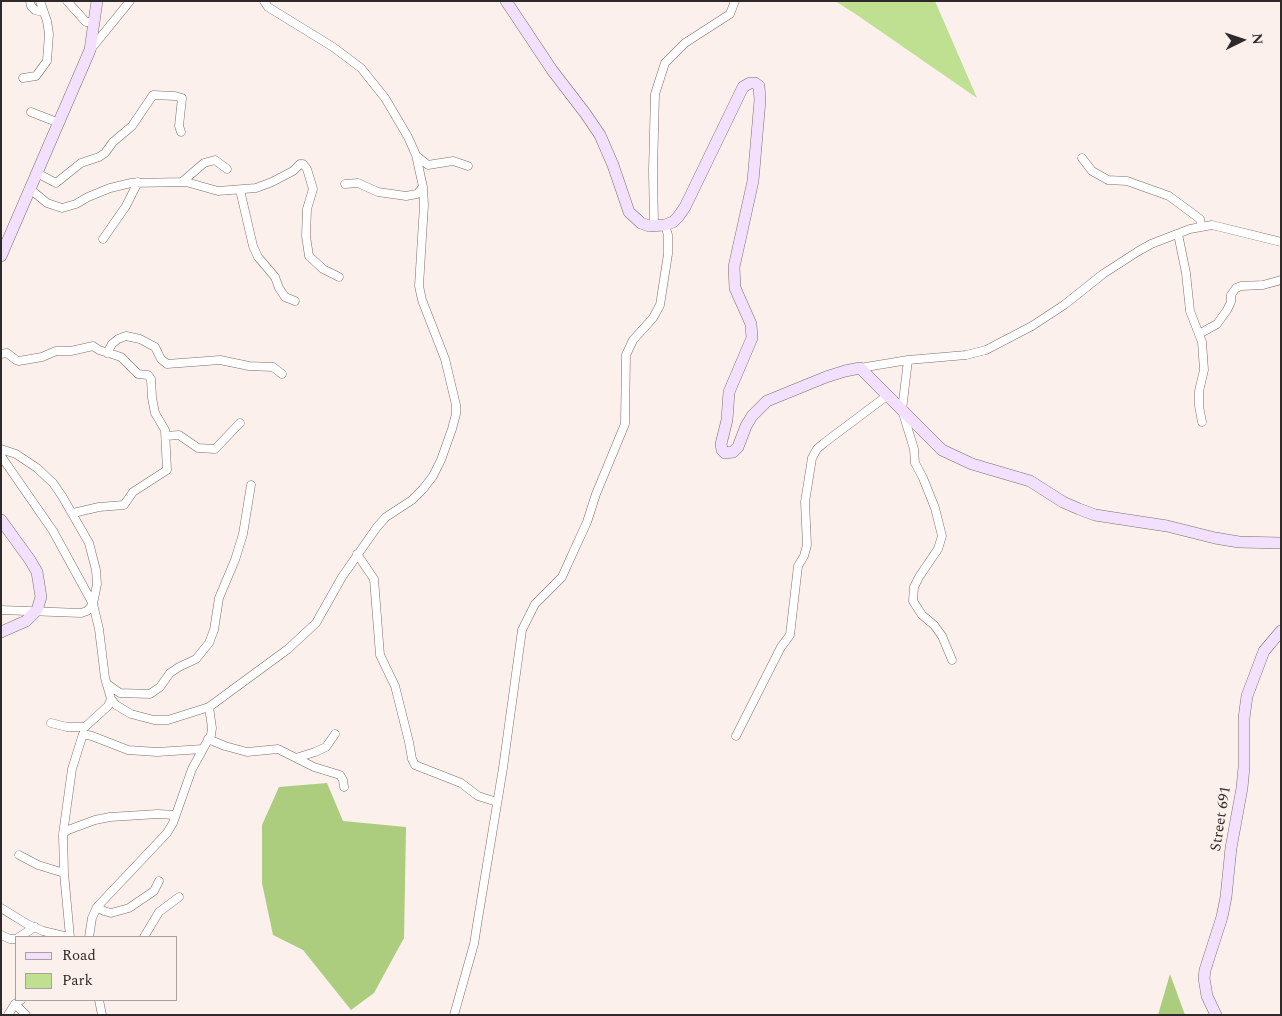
<!DOCTYPE html>
<html>
<head>
<meta charset="utf-8">
<style>
  body { margin:0 }
  #map { position:relative; width:1282px; height:1016px; overflow:hidden; background:#fcf0ec; font-family:Spectral,serif }
  canvas { display:block }
  .frame { position:absolute; inset:0; border:2px solid #2f2a29; pointer-events:none }
  .legend { position:absolute; left:15px; top:936px; width:162px; height:65px; box-sizing:border-box; background:#fcf0ec; border:1px solid #aaa19e; margin:0; padding:6px 9px; list-style:none; font-size:15px; color:#2f2a29 }
  .legend li { display:flex; align-items:center; gap:10px; height:25px }
  .legend b { width:25px; border:1px solid #aaa19e }
  .north { position:absolute; left:1217px; top:15px; width:50px; height:50px; -webkit-text-stroke:4px #fcf0ec; paint-order:stroke; rotate:86deg; font-size:14px; font-weight:700; line-height:20px; text-align:center; color:#2f2a29 }
  .north::after { content:''; display:block; margin:auto; width:18px; height:22px; background:#2f2a29; clip-path:polygon(50% 0,100% 100%,50% 72%,0 100%) }
</style>
</head>
<body>
<div id="map">
<canvas width="1282" height="1016"></canvas>
<div class="frame"></div>
<ul class="legend">
<li><b style="height:6px;background:#f2e0fe"></b>Road</li>
<li><b style="height:14px;background:#bee090"></b>Park</li>
</ul>
<div class="north">N</div>
</div>
<script>
const c = document.querySelector('canvas').getContext('2d');
c.lineJoin = 'round';
function fill(path, color) { c.fillStyle = color; c.fill(path, 'evenodd'); }
const shape = rows => new Path2D(rows.map(r => 'M' + r).join(''));
function stroke(path, color, width, dash) { c.strokeStyle = color; c.lineWidth = width; c.lineCap = dash ? 'butt' : 'round'; c.setLineDash(dash || []); c.stroke(path); }
function drawText(font, color, halo, rows, align = 'center') {
  c.font = font + ' Spectral,serif'; c.lineWidth = 5; c.setLineDash([]); c.textBaseline = 'middle'; c.strokeStyle = halo; c.fillStyle = color; for (const [text, x, y, turn = 0] of rows) {
    c.save(); c.translate(x, y); c.rotate((+turn || 0) * Math.PI / 180); c.textAlign = isNaN(turn) ? turn : align; if (halo) c.strokeText(text, 0, 0); c.fillText(text, 0, 0); c.restore();
  }
}
fill(shape([
  [835,1,935,1,977,98,857,15]
]), '#bee090');
fill(shape([
  [327,783,343,821,406,827,404,938,374,993,351,1010,303,950,273,935,262,883,262,825,279,787],
  [1170,974,1185,1015,1158,1015]
]), '#abcd7d');
const street = shape([
  [30,1,31,6,35,10,43,12],
  [67,1,86,22,95,22],
  [91,49,130,1],
  [23,78,36,76,47,61,49,34,47,21,40,1],
  [31,112,59,123],
  [418,157,428,165,453,161,468,166],
  [1082,158,1092,171,1108,180,1127,181,1169,196,1200,219,1201,226],
  [37,173,56,183,81,163,99,157,105,153,113,142,132,126,153,95,175,96,182,98,179,126,181,132],
  [182,182,204,163,215,160,227,169],
  [345,184,358,183,378,192,406,196,417,194,423,187],
  [30,189,47,203,62,208,76,204,88,197,110,188,131,183,186,182,218,191,256,188,272,182,293,171,300,164,303,164,307,169,313,189,307,209,306,236,309,256,323,269,339,277],
  [240,190,253,246,258,257,275,277,279,288,285,297,295,301],
  [654,226,653,170,655,94,665,63,685,43,730,14,735,1],
  [1178,234,1186,273,1190,311,1202,342,1204,370,1199,391,1199,406,1202,422],
  [103,239,126,206,138,182],
  [1199,334,1217,324,1227,310,1231,302,1231,295,1236,288,1241,286,1263,285,1281,280],
  [107,353,112,344,118,339,126,336,140,339,155,347,161,359,167,364,220,360,249,366,273,367,282,374],
  [1,354,7,353,16,360,19,361,42,357,56,351,71,351,93,346,99,350,121,357,138,374,148,375,151,379,152,398,155,413,165,430,167,470,133,492,124,505,99,507,73,513],
  [908,360,902,410,914,449,915,463,923,478,935,508,942,536,938,549,919,577,914,587,913,601,922,615,934,625,942,636,952,660],
  [860,368,908,360,966,355,986,350,1032,326,1064,305,1103,274,1137,252,1151,244,1190,229,1212,225,1281,242],
  [166,436,179,435,198,448,215,449,240,423],
  [1,449,16,454,37,468,53,483,62,496,89,543,96,570,97,584,93,604,87,611,81,613,1,610],
  [1,456,53,531,93,604,99,629,105,678,111,699,116,705,131,714,154,720,168,720,209,707,288,649,316,623,342,577,377,527,386,517,412,500,423,489,433,476,441,460,452,429,456,414,456,405,445,359,422,300,419,286,424,205,423,187,416,155,408,137,385,98,361,68,333,47,268,7,264,1],
  [357,554,374,579,380,655,395,686,409,742,412,759,415,765,461,783,478,796,497,802],
  [107,684,120,693,150,694,160,687,170,673,179,667,196,659,209,643,214,630,219,598,235,560,243,534,251,485],
  [51,723,67,727,85,727,108,706,111,699],
  [736,736,781,647,790,635,798,566,804,556,807,545,805,502,812,458,817,449,824,443,888,395],
  [208,739,225,746,247,752,278,749,314,767,340,775,343,780,344,787],
  [296,758,315,752,326,747,335,734],
  [63,834,68,830,95,820,110,817,158,814,175,815],
  [19,855,38,865,64,873],
  [97,907,104,911,111,913,129,908,154,891,159,881],
  [1,908,27,924,43,931,68,937],
  [1,935,10,939,16,939],
  [19,937,35,927],
  [70,937,64,873,63,834,72,769,83,734,92,736,128,750,157,752,203,749,211,735,212,728,209,707],
  [89,937,92,918,97,907,167,833,173,823,192,769,203,749],
  [144,937,159,912,179,897],
  [99,1000,102,1015],
  [15,1004,26,1015],
  [8,1015,15,1004,21,1000],
  [454,1015,474,944,477,925,503,768,522,630,535,604,562,577,566,568,587,522,596,494,625,424,626,355,633,340,653,318,660,305,668,254,668,235,665,225]
]);
const secondary = shape([
  [506,1,552,70,585,113,600,135,613,165,629,212,641,223,649,226,665,225,673,222,678,217,685,207,743,87,750,83,755,83,759,86,760,100,753,181,734,267,735,288,751,324,752,338,729,392,727,420,721,444,722,450,725,453,733,452,738,447,746,426,752,416,767,401,826,377,845,371,860,368,942,450,972,464,1030,481,1063,502,1079,509,1095,515,1167,526,1215,538,1239,542,1281,543],
  [1,256,90,50,97,1],
  [1,520,30,560,37,572,41,597,37,610,26,621,1,632],
  [1216,1015,1207,996,1204,978,1205,970,1222,917,1226,897,1231,848,1242,788,1244,767,1244,718,1247,696,1264,651,1281,631]
]);
stroke(street, '#796f6b', 9);
stroke(secondary, '#796f6b', 12);
stroke(street, '#fff', 8);
stroke(secondary, '#f2e0fe', 11);
drawText('15px', '#2f2a29', '#fcf0ec', [
  ["Street 691",1222,819,-81]
]);
</script>
</body>
</html>
